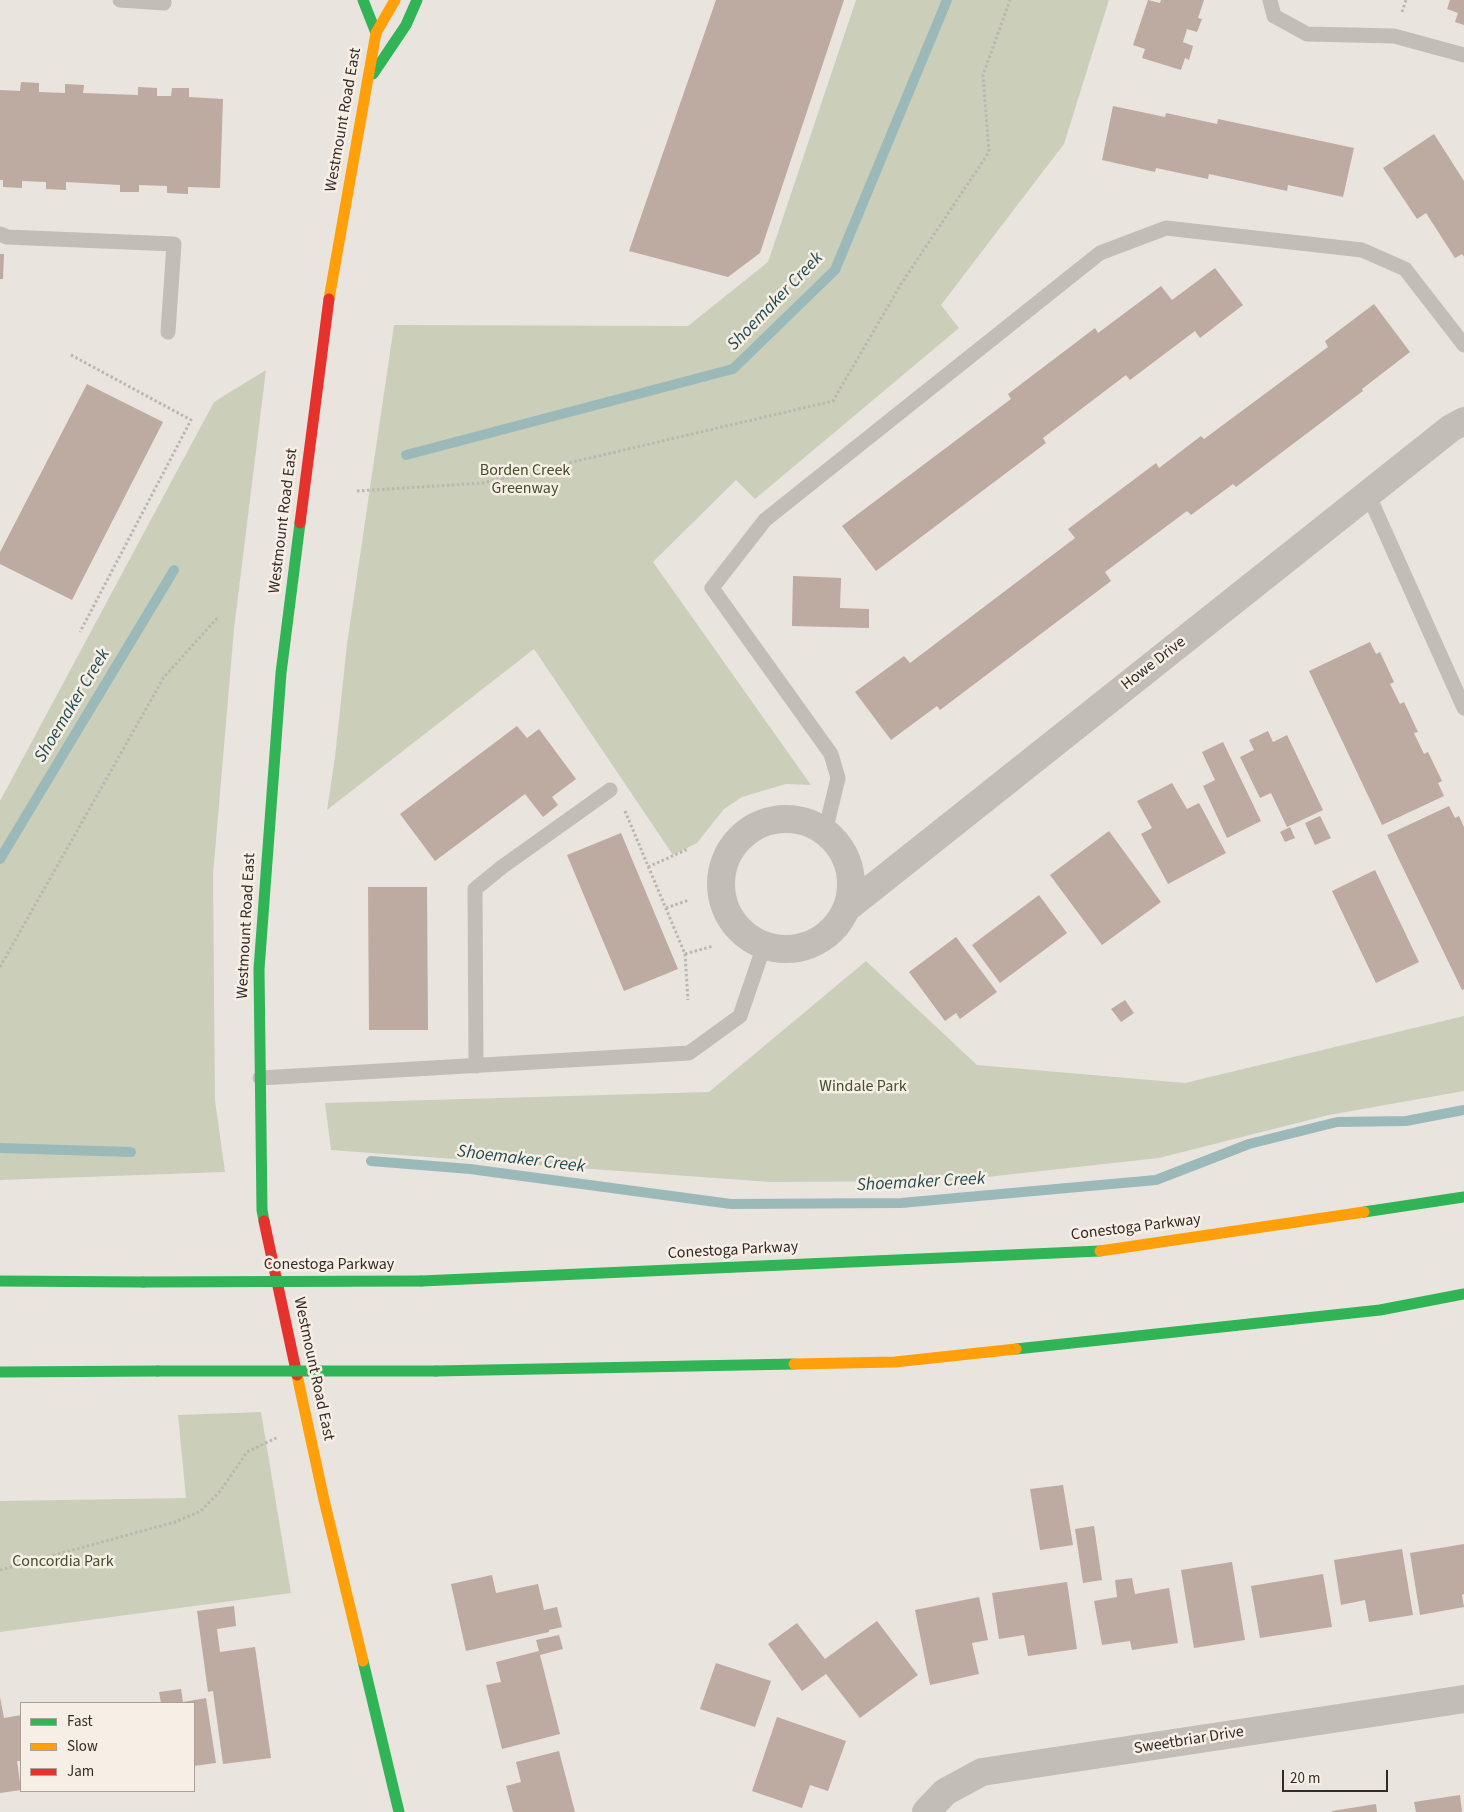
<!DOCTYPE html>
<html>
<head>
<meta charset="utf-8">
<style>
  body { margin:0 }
  #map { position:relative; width:1464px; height:1812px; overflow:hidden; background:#eae4de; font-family:"Source Sans 3",sans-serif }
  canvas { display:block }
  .legend { position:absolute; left:20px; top:1702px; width:175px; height:90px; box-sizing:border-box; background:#f7efe5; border:1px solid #a9a199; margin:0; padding:6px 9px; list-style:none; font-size:15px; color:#332b27 }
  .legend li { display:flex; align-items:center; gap:10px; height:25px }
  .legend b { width:25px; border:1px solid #a9a199 }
  .scale { position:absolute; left:1282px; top:1770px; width:106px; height:22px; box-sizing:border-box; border:2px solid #332b27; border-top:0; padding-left:6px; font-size:15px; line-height:18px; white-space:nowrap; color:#332b27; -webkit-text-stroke:4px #f7efe5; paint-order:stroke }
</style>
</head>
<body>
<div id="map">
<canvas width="1464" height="1812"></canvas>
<ul class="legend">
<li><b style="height:6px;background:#30b455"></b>Fast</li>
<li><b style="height:6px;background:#ff9f0a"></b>Slow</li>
<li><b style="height:6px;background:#e5322d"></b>Jam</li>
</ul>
<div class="scale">20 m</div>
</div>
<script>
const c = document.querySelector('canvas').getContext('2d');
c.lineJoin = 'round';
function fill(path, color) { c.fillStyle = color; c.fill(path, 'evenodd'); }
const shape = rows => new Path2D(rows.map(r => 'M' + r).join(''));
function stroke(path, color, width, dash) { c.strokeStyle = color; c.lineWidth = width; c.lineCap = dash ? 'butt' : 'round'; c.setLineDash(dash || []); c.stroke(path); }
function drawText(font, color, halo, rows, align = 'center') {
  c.font = font + ' "Source Sans 3",sans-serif'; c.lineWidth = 5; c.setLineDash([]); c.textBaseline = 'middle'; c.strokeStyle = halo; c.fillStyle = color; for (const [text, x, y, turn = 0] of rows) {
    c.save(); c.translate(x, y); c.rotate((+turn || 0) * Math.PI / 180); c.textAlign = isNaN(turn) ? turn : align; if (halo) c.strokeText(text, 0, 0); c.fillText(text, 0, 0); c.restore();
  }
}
fill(shape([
  [856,0,1109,0,1064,144,941,305,959,328,755,499,736,480,653,562,811,785,786,784,742,797,724,809,697,843,673,855,534,649,327,810,335,757,347,644,394,325,688,326,768,262],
  [266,370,234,629,213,875,215,1100,225,1172,0,1180,0,801,214,402],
  [866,961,977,1065,1185,1083,1464,1016,1464,1091,1329,1115,1159,1158,951,1181,770,1182,331,1150,325,1103,709,1092],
  [261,1412,291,1593,0,1632,0,1501,186,1498,178,1415]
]), '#cbcfb9');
stroke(shape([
  [406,455,733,369,835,270,947,0],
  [0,859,174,570],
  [0,1148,131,1152],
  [371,1161,470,1169,731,1204,901,1203,1156,1180,1249,1144,1337,1122,1406,1121,1464,1110]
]), '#9cb9ba', 10);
fill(shape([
  [716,0,844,0,760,253,728,277,629,251],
  [1148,0,1160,3,1161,0,1204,0,1198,18,1202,19,1197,32,1187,29,1183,42,1193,46,1189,60,1185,58,1181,70,1142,58,1145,49,1133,45],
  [1450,0,1464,0,1464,25,1455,22,1458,13,1447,9],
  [21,82,39,83,39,92,65,93,65,84,84,85,83,93,138,95,138,87,157,88,157,96,171,96,172,88,189,88,189,97,223,99,220,188,188,187,188,194,167,193,167,186,139,185,139,192,120,192,120,185,66,182,66,190,46,189,46,182,22,181,22,188,3,187,3,180,0,180,0,90,20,91],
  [1113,106,1165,117,1166,113,1217,124,1218,119,1354,148,1343,197,1288,185,1287,191,1209,174,1208,179,1156,168,1155,172,1102,160],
  [1434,134,1464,181,1464,257,1462,254,1455,258,1426,213,1417,219,1383,168],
  [0,254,4,254,3,279,0,279],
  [1215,268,1243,305,1200,338,1195,331,1130,380,1126,375,1043,438,1046,443,876,571,842,526,1011,399,1008,394,1095,328,1098,333,1161,286,1172,300],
  [1374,304,1410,352,1362,389,1363,391,1236,487,1233,484,1191,515,1187,511,1105,572,1111,581,940,710,937,706,891,740,855,692,904,656,910,663,1075,538,1068,529,1156,463,1159,468,1201,436,1204,439,1328,347,1325,341],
  [87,384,163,422,72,600,0,564,0,552],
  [793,576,841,578,840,608,869,609,869,628,792,626],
  [1370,642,1376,654,1380,652,1394,682,1390,684,1400,704,1404,702,1418,732,1414,733,1424,754,1428,752,1442,781,1438,783,1444,796,1382,825,1309,671],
  [517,726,527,738,539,729,576,779,552,797,558,805,543,817,525,794,435,861,400,814],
  [1268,731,1273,742,1287,735,1323,810,1287,827,1271,793,1260,798,1240,757,1254,750,1249,740],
  [1223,742,1261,821,1227,838,1203,786,1215,780,1202,752],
  [1172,783,1187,809,1199,803,1226,853,1168,884,1141,834,1152,828,1137,801],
  [1449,806,1455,818,1459,816,1464,827,1464,989,1462,990,1387,835],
  [1320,816,1331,838,1315,845,1305,823],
  [1290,827,1295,838,1285,842,1280,832],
  [1109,831,1161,902,1102,945,1050,875],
  [621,833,678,969,624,991,567,855],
  [1375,870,1419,962,1376,983,1332,891],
  [368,887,427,887,428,1030,369,1030],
  [1039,895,1067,933,1000,983,972,945],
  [956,937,997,992,960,1019,956,1013,945,1021,909,972],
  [1125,1000,1134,1013,1121,1022,1111,1009],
  [1063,1485,1073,1545,1040,1550,1030,1489],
  [1094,1526,1102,1580,1083,1583,1075,1529],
  [1464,1544,1464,1594,1462,1595,1464,1607,1420,1615,1410,1553],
  [1402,1549,1413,1615,1369,1622,1365,1600,1341,1605,1334,1560],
  [1232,1562,1245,1640,1194,1648,1181,1570],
  [1323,1574,1332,1627,1260,1638,1251,1586],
  [492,1575,496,1593,538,1584,544,1610,557,1607,562,1627,549,1630,549,1632,466,1651,451,1584],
  [1132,1578,1135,1594,1169,1588,1178,1643,1132,1650,1130,1641,1102,1645,1094,1601,1117,1597,1115,1580],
  [1067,1582,1077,1649,1028,1656,1024,1635,999,1639,992,1593],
  [979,1597,988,1640,972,1643,979,1674,930,1685,915,1610],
  [234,1606,236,1626,217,1629,220,1652,255,1647,271,1758,223,1764,213,1691,208,1692,197,1611],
  [877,1621,918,1675,860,1718,826,1674,802,1691,768,1644,797,1623,825,1659],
  [559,1635,563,1649,540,1655,560,1734,502,1749,486,1685,501,1682,496,1662,539,1651,536,1640],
  [716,1663,771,1681,755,1727,700,1709],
  [181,1689,183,1702,206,1698,216,1763,194,1766,194,1703,161,1703,159,1692],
  [0,1697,4,1718,21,1715,21,1761,17,1761,21,1790,0,1793],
  [777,1717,846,1741,828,1791,810,1785,802,1808,752,1791],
  [559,1751,575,1812,513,1812,506,1786,521,1782,516,1762],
  [1460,1795,1462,1812,1416,1812,1414,1802],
  [1376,1804,1377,1812,1332,1812,1332,1811]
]), '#bdaaa1');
stroke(shape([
  [1402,12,1406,0],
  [71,355,191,420,80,632],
  [357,491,483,483,833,401,901,284,989,152,983,75,1010,0],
  [625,811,685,954,688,1000],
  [648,867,688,849],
  [666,908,689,900],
  [685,954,713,946],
  [0,967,164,677,219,616],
  [0,1570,175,1522,201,1511,221,1490,247,1452,278,1437]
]), '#bcb6b0', 3, [2.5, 2.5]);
stroke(shape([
  [120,0,164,3],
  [1270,0,1274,16,1307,34,1394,36,1464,55],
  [0,234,7,237,174,244,168,332],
  [1368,494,1464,708],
  [825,832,838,778,831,754,712,588,765,520,1100,253,1166,228,1362,250,1405,269,1464,345],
  [476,1066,475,889,502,867,610,790],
  [260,1078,689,1053,740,1016,764,946]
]), '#c3bdb7', 15);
stroke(shape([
  '721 884a65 65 0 1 1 130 0a65 65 0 1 1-130 0Z',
  [847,908,1368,494,1451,428,1464,421],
  [926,1812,945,1792,982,1772,1464,1699]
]), '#c3bdb7', 28);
stroke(shape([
  [363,0,376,33],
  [373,74,406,25,417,0],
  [1364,1212,1464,1197],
  [264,1221,262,1210,259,969,281,673,300,523],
  [0,1281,143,1282],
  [421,1281,1100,1251],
  [1016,1349,1380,1310,1464,1294],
  [436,1371,794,1364],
  [0,1372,158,1371],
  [363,1661,399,1812]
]), '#30b455', 11);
stroke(shape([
  [329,299,376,33,395,0],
  [1100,1251,1364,1212],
  [794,1364,895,1362,1016,1349],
  [297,1375,324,1500,363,1661]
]), '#ff9f0a', 11);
stroke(shape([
  [300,523,329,299],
  [264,1221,297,1375]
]), '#e5322d', 11);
stroke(shape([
  [143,1282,421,1281],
  [158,1371,436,1371]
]), '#30b455', 11);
drawText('16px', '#332b27', '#f7efe5', [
  ["Westmount Road East",344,120,-80],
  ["Westmount Road East",284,521,-83],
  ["Howe Drive",1154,664,-38],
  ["Westmount Road East",247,926,-87],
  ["Conestoga Parkway",1136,1228,-7],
  ["Conestoga Parkway",733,1251,-3],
  ["Conestoga Parkway",329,1265],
  ["Westmount Road East",313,1369,78],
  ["Sweetbriar Drive",1189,1741,-9]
]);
drawText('16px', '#424f2c', '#f7efe5', [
  ["Borden Creek",525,471],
  ["Greenway",525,489],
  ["Windale Park",863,1087],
  ["Concordia Park",63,1562]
]);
drawText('italic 18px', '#1f4d51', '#f7efe5', [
  ["Shoemaker Creek",776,302,-46],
  ["Shoemaker Creek",73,706,-59],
  ["Shoemaker Creek",521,1160,7],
  ["Shoemaker Creek",921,1183,-3]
]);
</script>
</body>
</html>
